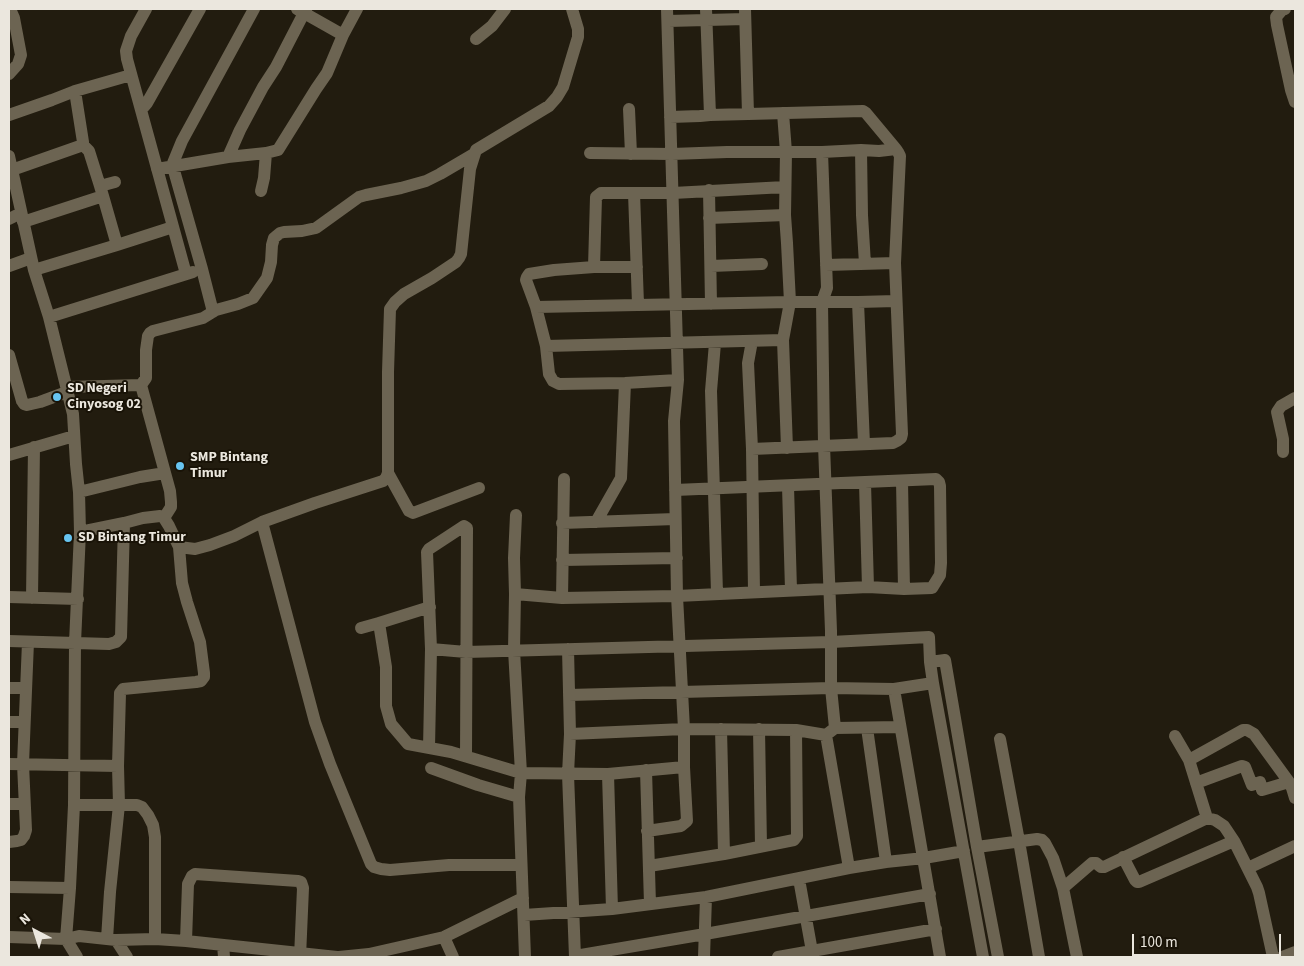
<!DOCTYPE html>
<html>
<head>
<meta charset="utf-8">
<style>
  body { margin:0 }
  #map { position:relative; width:1304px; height:966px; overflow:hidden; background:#221c0f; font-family:"Source Sans 3",sans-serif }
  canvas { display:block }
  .frame { position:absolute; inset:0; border:10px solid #ebe7de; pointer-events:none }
  .north { position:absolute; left:10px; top:906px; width:50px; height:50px; -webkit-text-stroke:4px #191307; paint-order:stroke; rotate:320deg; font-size:14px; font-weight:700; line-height:20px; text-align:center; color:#ebe7de }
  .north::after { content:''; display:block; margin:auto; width:18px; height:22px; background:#ebe7de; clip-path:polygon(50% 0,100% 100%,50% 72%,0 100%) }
  .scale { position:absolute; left:1132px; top:934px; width:149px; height:22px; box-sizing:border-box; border:2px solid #ebe7de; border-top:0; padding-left:6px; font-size:15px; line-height:18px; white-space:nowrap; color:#ebe7de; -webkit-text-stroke:4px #191307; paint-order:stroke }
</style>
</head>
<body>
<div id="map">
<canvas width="1304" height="966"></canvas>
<div class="frame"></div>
<div class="north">N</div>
<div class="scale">100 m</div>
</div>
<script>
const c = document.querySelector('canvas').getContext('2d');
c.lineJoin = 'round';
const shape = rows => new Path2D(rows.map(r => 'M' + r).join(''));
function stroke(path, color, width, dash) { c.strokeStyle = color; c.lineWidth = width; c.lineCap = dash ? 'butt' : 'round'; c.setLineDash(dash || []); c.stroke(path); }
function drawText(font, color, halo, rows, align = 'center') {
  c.font = font + ' "Source Sans 3",sans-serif'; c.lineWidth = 4; c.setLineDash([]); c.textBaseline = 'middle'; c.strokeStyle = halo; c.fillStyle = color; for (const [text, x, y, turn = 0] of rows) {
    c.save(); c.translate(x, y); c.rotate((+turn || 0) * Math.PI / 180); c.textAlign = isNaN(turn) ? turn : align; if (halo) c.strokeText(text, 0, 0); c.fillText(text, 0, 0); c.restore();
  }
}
stroke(shape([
  [146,9,131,36,126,51,127,59,186,274],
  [297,9,343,35],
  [706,9,710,115],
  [745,9,748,114],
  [1285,9,1282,10,1276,17,1277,25,1291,90,1295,102],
  [668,21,745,19],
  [476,39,492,26,505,9],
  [9,74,18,64,21,55,14,18,10,9],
  [75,91,83,142,83,145],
  [629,109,631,154],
  [141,110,147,103,200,9],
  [783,113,786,152,785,215,787,243,790,302,783,340,787,448],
  [9,115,52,100,75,91,131,75],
  [670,117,700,116,710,115,863,111,866,113,896,149],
  [861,150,862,215,865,264],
  [822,152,827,288,822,302,824,445,831,631,831,688,835,728],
  [590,153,672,154,727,152,822,152,861,150,879,151,896,149,898,152,900,156,895,263,902,434,901,438,897,441,893,443,752,449],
  [9,156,34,270,49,317,73,414,76,464,79,492,80,532,75,643,74,805,70,888,66,939,77,957],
  [228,157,240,130,263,87,276,67,306,9],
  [157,169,228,157,266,153,278,150,316,89,327,73,343,35,357,9],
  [9,171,83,145,89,151,100,186],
  [709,190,711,304],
  [261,191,264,178,266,153],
  [634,193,638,304],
  [103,196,117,245],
  [709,218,785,215],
  [9,219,21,213],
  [23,222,103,196,100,186,115,182],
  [826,265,895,263],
  [9,266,31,258],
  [711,266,762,264],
  [594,267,596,197,601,193,673,193,785,187],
  [637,267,594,267,554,270,529,274,527,277,526,280,536,307,546,346,549,374,553,381,559,384,625,383,678,380],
  [34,270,117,245,173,227],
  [858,302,864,444],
  [536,307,790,302,858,302,896,301],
  [213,312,202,269,173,167,173,163,182,141,254,9],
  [49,317,193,272],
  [752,341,748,363,752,449,754,592],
  [715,343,711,391,717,593],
  [546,346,783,340],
  [9,355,22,401,24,404,27,405,40,402,67,392],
  [141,385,146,378,146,350,148,336,150,333,153,331,203,318,216,310,238,304,253,298,267,278,271,262,272,245,274,238,280,233,284,232,302,231,316,228,359,197,366,195,401,188,426,181,440,174,474,154],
  [141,385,170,491,171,502,171,507,164,518],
  [67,387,141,385],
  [1283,452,1283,439,1277,412,1281,406,1295,398],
  [9,455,74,436],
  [388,473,409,511,413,513,479,488],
  [902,481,904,589],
  [865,483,868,587],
  [788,486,791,590],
  [79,492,140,477,165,473],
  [516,515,514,558,515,594,514,650,521,773,519,797,525,957],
  [262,522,315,722,330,764,371,864,374,867,381,869,390,870,449,865,520,865],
  [596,522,621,478,625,383],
  [562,523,675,519],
  [179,547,195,549,210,545,234,536,262,522,315,503,383,481,386,478,388,473,388,372,390,309,395,302,404,294,432,278,456,262,459,258,461,254,470,169,476,150,549,106,557,97,563,87,578,37,578,29,572,9],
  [562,560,677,558],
  [515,594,562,598,677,596,868,587,904,589,932,588,940,575,941,563,940,486,939,482,936,479,675,490],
  [9,597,78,599],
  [32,598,34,447],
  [562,598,564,479],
  [430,607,379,623,386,667,386,706,391,724,408,744,451,752,521,773,608,774,684,767],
  [361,628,379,623],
  [9,641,109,644,116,642,121,637,124,523,80,532],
  [431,649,466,652,831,642,929,637,930,662,933,683,983,957],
  [568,649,570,734,568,774,575,957],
  [930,662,945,660,977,847,998,957],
  [9,688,25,688],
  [894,689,940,957],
  [569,695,831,688,894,689,933,683],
  [9,722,24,722],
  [867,728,886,862],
  [721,729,724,854],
  [759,729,761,846],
  [570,734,684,729,796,730,826,735,835,728,900,727],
  [826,735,849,868],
  [1175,736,1189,760,1207,818,1215,820,1224,826,1234,841,1257,887,1259,893,1273,957],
  [1000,739,1019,841,1039,957],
  [429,748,431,649,427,552,429,549,464,526,467,528,466,756],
  [1189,760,1243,730,1247,730,1254,734,1289,782,1292,788,1295,798],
  [9,764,118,766],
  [431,768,478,785,519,797],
  [646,770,650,904],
  [608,774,612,909],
  [1196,783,1242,766,1245,767,1252,785,1260,782,1262,790,1289,782],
  [9,804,24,804],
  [74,805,137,805,142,807,148,815,153,825,155,837,155,939],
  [647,831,681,826,687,821,684,767,684,729,677,596,674,421,678,380,667,9],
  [9,842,17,841,21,840,24,836,26,830,23,764,28,642],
  [977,847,1037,839,1042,840,1045,843,1053,858,1063,888,1077,957],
  [1123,857,1135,880,1137,882,1139,882,1234,841],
  [649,866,724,854,794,840,797,836,796,730],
  [1248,868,1295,846],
  [799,879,813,957],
  [9,887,70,888],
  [1063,888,1092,863,1096,863,1101,867,1104,867,1207,818],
  [524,915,612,909,706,897,849,868,886,862,924,858,964,851],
  [9,937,66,939,79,936,116,940,155,939,186,941,337,957],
  [444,937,453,957],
  [107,939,110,892,119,805,118,766,120,693,123,689,196,682,201,681,204,677,204,673,200,642,187,602,182,583,179,547,169,526,164,518,160,516,143,518,124,523],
  [116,940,127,957],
  [186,941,188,884,192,876,195,874,298,881,301,882,303,888,300,957],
  [223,945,224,957],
  [575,956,705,934,930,894],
  [339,957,369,954,444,937,523,898],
  [704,957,706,897],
  [778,957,936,929],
  [1282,957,1295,952]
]), '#6c6452', 12);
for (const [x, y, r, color] of [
  [57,397,5,"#67c4f0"],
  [180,466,5,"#67c4f0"],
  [68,538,5,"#67c4f0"]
]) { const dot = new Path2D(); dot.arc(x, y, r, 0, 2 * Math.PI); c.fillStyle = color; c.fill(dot); stroke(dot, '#191307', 2); }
drawText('bold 14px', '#ebe7de', '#191307', [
  ["SD Negeri",67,389],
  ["Cinyosog 02",67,405],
  ["SMP Bintang",190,458],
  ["Timur",190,474],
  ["SD Bintang Timur",78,538]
], 'left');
</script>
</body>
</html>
